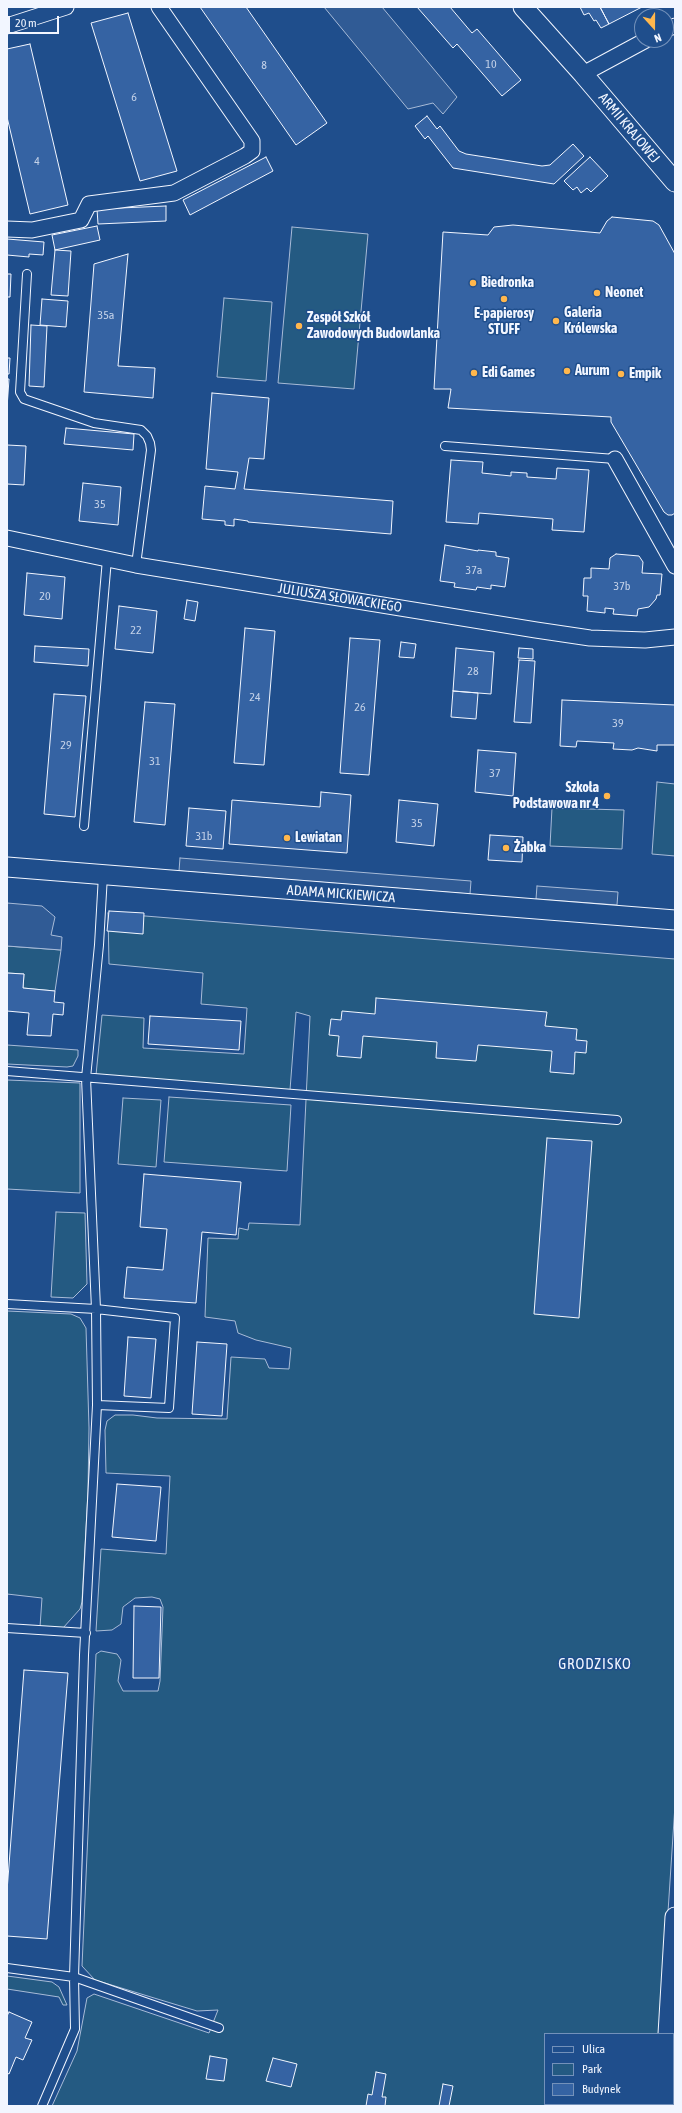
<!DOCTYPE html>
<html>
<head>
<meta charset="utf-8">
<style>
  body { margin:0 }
  #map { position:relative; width:682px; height:2113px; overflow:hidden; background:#1f4e8c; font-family:"Asap Condensed",sans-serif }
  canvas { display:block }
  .frame { position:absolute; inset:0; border:8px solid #f2f6ff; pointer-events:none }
  .legend { position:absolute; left:544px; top:2033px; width:130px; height:72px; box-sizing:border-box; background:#1f4e8c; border:1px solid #7391ba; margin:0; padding:5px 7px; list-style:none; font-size:12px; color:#f2f6ff }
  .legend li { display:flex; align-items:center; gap:8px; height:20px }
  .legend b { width:20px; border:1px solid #7391ba }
  .north { position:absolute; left:634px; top:8px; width:40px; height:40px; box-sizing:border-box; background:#1f4e8c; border:1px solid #7391ba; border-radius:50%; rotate:159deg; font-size:11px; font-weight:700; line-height:16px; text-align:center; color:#f2f6ff }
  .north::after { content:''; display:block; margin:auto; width:14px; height:18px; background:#ffb74d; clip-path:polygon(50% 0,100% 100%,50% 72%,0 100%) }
  .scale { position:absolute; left:8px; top:16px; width:51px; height:18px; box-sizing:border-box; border:2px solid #f2f6ff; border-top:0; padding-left:5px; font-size:12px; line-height:14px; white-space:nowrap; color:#f2f6ff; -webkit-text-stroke:3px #1f4e8c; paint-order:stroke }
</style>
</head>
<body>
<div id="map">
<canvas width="682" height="2113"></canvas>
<div class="frame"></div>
<ul class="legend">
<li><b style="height:5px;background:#1f4e8c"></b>Ulica</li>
<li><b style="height:11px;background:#245a82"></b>Park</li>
<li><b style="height:11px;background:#3563a3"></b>Budynek</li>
</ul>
<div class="north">N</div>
<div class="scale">20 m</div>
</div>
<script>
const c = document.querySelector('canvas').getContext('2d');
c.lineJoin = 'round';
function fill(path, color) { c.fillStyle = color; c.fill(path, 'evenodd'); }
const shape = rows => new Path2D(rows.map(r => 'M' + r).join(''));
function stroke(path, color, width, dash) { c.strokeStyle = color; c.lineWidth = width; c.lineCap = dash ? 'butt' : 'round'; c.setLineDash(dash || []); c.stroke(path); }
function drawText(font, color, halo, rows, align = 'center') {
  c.font = font + ' "Asap Condensed",sans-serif'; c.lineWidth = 3; c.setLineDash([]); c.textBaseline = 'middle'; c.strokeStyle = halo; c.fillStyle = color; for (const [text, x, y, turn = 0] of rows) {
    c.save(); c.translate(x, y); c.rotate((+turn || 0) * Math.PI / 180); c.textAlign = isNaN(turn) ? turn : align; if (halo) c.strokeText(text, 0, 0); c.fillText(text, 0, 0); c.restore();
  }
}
const green = shape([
  [292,227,368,234,354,389,278,383,292,227],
  [224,298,272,302,266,381,217,377,224,298],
  [657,782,675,784,675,856,652,854,657,782],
  [552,808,624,810,622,849,550,846,552,808],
  [108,913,675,959,675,1805,660,2034,545,2034,545,2104,656,2104,656,2106,52,2106,77,2051,87,1998,94,1994,209,2033,218,2010,197,2011,95,1980,82,1966,96,1654,101,1651,117,1654,121,1660,118,1681,123,1691,158,1691,160,1681,163,1607,160,1599,152,1597,135,1598,123,1607,121,1624,112,1630,96,1631,101,1549,166,1554,170,1476,106,1473,105,1430,107,1421,115,1415,133,1415,157,1418,227,1419,231,1357,265,1359,269,1368,289,1369,291,1348,256,1340,238,1333,235,1321,205,1317,208,1238,238,1239,239,1228,248,1230,249,1223,300,1225,310,1016,296,1012,290,1090,96,1075,102,1015,144,1018,143,1048,244,1054,247,1008,201,1004,203,973,109,964,108,913],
  [7,946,61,950,55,991,23,988,24,974,7,973,7,946],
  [7,1045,78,1050,78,1056,73,1066,67,1067,7,1064,7,1045],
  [7,1080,80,1083,80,1193,7,1189,7,1080],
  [169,1097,291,1105,287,1171,164,1162,169,1097],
  [123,1098,161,1100,156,1167,118,1164,123,1098],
  [56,1212,85,1213,87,1284,73,1298,51,1297,56,1212],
  [7,1311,71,1314,80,1318,86,1328,89,1428,88,1491,82,1602,80,1609,63,1628,40,1627,42,1598,7,1594,7,1311],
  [7,1976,52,1982,59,1987,67,2005,63,2005,59,1997,7,1989,7,1976]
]);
fill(green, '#245a82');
stroke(green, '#a8bbd7', 1);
const parking = shape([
  [324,7,382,7,457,97,443,114,433,103,408,109,324,7],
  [180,858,471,881,470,894,179,871,180,858],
  [537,886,618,892,617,905,536,899,537,886],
  [7,903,42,906,55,917,51,935,62,937,61,950,7,946,7,903]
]);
fill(parking, '#305b95');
stroke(parking, '#a8bbd7', 1);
const building = shape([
  [200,7,246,7,327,123,296,145,200,7],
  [417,7,450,7,472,33,477,29,521,80,502,96,457,44,453,48,417,7],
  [580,7,600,7,609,24,601,28,596,20,594,21,589,13,584,15,580,7],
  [600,7,642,7,609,24,600,7],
  [128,13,177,171,140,181,91,23,128,13],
  [30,44,68,205,30,214,7,117,7,49,30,44],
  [427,116,437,129,440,126,459,151,466,154,542,166,550,165,573,144,584,156,554,184,453,168,428,136,425,139,415,126,427,116],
  [266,157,273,171,190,215,183,200,266,157],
  [590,157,608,176,591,192,587,188,581,193,577,187,573,190,564,181,590,157],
  [166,206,166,221,98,224,97,209,166,206],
  [612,217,653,221,659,225,675,254,675,513,672,515,668,515,664,512,611,422,611,417,448,408,451,389,434,389,443,232,488,235,494,227,513,225,600,233,607,221,612,217],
  [97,226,100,240,55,250,52,235,97,226],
  [7,239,44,242,43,255,29,254,29,257,7,255,7,239],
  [55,250,71,251,68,296,51,295,55,250],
  [128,254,118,366,155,368,153,398,84,392,94,264,128,254],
  [7,274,11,274,10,297,7,297,7,274],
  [42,299,68,301,66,327,40,325,42,299],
  [31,325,47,326,44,387,29,386,31,325],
  [7,358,10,358,9,374,7,374,7,358],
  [7,379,9,379,7,408,7,379],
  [212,393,269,398,264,459,249,458,244,489,393,501,391,534,248,522,248,521,234,519,234,526,225,525,225,521,202,519,205,486,235,489,238,472,206,469,212,393],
  [66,428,134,434,133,450,64,444,66,428],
  [7,445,26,446,24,485,7,484,7,445],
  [451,460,483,462,482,473,511,476,511,472,527,473,527,477,556,479,557,468,589,470,584,532,552,530,553,519,479,513,478,524,446,522,451,460],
  [83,483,121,487,118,525,79,521,83,483],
  [445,545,478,551,478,550,496,552,496,556,509,558,505,587,491,585,491,589,477,587,476,590,454,587,455,583,440,581,445,545],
  [616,554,639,556,643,562,642,573,662,574,660,595,657,595,656,599,649,607,638,609,637,616,613,614,614,609,605,608,605,613,587,611,588,596,583,596,584,578,591,578,591,568,609,569,610,558,616,554],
  [27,573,65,577,62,619,24,615,27,573],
  [187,600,198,602,195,621,184,619,187,600],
  [119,606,157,611,153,653,115,649,119,606],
  [245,628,275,631,264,765,234,763,245,628],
  [350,638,380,640,369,775,340,773,350,638],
  [401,642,416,644,414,658,399,657,401,642],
  [35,646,89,649,88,666,34,662,35,646],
  [456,648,494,652,491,694,453,691,456,648],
  [519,648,533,649,533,659,518,658,519,648],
  [519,660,535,661,531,723,514,722,519,660],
  [453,691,478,693,476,719,451,717,453,691],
  [54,694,86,696,75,817,44,814,54,694],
  [562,700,675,705,675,745,657,745,657,751,638,748,632,750,613,749,614,743,577,741,576,747,560,746,562,700],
  [145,702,175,704,165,825,134,822,145,702],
  [478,750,516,753,513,796,475,792,478,750],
  [321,792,351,795,347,853,229,844,232,800,320,807,321,792],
  [399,800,438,804,434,846,396,842,399,800],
  [189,808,226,811,223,849,186,846,189,808],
  [490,835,523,837,522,862,488,860,490,835],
  [109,911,144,913,143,934,107,931,109,911],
  [7,973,24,974,23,988,55,991,54,1002,64,1003,63,1015,53,1014,51,1036,27,1035,29,1013,7,1011,7,973],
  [376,998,547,1012,545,1026,577,1029,576,1040,587,1041,586,1053,575,1052,574,1074,550,1072,552,1051,478,1045,476,1061,436,1058,437,1042,363,1036,361,1058,337,1056,339,1036,329,1035,331,1019,341,1020,342,1011,375,1014,376,998],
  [150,1016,241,1021,239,1050,148,1044,150,1016],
  [547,1138,592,1141,579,1318,534,1314,547,1138],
  [144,1174,241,1182,236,1235,202,1232,196,1303,124,1298,127,1267,163,1270,167,1229,140,1227,144,1174],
  [128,1337,156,1339,151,1398,124,1396,128,1337],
  [197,1342,227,1344,222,1416,192,1414,197,1342],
  [117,1484,161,1487,156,1541,112,1537,117,1484],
  [134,1606,161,1607,159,1678,133,1678,134,1606],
  [24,1670,68,1673,47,1939,7,1936,7,1891,24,1670],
  [9,2012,32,2022,25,2038,32,2040,23,2060,16,2057,9,2074,7,2073,7,2016,9,2012],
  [210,2056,227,2059,224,2081,206,2079,210,2056],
  [273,2058,297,2064,291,2087,266,2081,273,2058],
  [376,2072,386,2074,382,2097,386,2097,385,2106,366,2106,368,2094,372,2095,376,2072],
  [443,2084,453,2086,449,2106,439,2106,443,2084]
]);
fill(building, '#3563a3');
stroke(building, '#f2f6ff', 1);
const service = shape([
  [27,274,20,392,24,399,94,423,141,430,147,436,150,443,151,450,136,565],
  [445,446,615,459],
  [84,826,107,559],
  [7,1071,617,1120],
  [7,1304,96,1309,175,1318,169,1408,97,1405],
  [7,1628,86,1633],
  [7,1968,74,1977,219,2028],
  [42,2106,75,2029,74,1977,84,1655,97,1405,96,1309,86,1078,99,945,103,875]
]);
const minor = shape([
  [7,26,66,7],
  [666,29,675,26],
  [583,74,646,40],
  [7,229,32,230,81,220,89,204,174,193,245,156,252,151,252,141,159,7],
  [615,459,675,566],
  [7,538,136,565,536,630,590,638,645,640,675,637]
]);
const tertiary = shape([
  [523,7,583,74,675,182],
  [7,867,675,920],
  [668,2034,675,1917],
  [663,2106,663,2104]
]);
stroke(service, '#f2f6ff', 10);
stroke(minor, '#f2f6ff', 17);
stroke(tertiary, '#f2f6ff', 21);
stroke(service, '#1f4e8c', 8);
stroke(minor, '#1f4e8c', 15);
stroke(tertiary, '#1f4e8c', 19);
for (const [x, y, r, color] of [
  [473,283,4,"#ffb74d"],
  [597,293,4,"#ffb74d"],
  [504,299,4,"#ffb74d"],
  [556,321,4,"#ffb74d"],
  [299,326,4,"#ffb74d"],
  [567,371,4,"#ffb74d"],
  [474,373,4,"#ffb74d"],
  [621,374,4,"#ffb74d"],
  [607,796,4,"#ffb74d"],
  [287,838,4,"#ffb74d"],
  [506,848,4,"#ffb74d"]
]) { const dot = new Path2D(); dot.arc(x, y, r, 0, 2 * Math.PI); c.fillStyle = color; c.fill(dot); stroke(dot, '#1f4e8c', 1.5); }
drawText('12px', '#c3d1e8', null, [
  ["10",491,64],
  ["8",264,65],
  ["6",134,97],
  ["4",37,161],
  ["35a",106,315],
  ["35",100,504],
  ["37a",474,570],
  ["37b",622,586],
  ["20",45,596],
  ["22",136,630],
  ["28",473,671],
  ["24",255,697],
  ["26",360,707],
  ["39",618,723],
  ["29",66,745],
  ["31",155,761],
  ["37",495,773],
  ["35",417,823],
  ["31b",204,836]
]);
drawText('14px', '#f2f6ff', '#1f4e8c', [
  ["ARMII KRAJOWEJ",629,128,50],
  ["JULIUSZA SŁOWACKIEGO",340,598,9],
  ["ADAMA MICKIEWICZA",341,894,4]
]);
drawText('bold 14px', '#f2f6ff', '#1f4e8c', [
  ["Biedronka",481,283],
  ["Neonet",605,293],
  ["Galeria",564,313],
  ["Królewska",564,329],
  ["E-papierosy",504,314,"center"],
  ["STUFF",504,330,"center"],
  ["Zespół Szkół",307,318],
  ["Zawodowych Budowlanka",307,334],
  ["Aurum",575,371],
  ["Edi Games",482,373],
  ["Empik",629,374],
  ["Szkoła",599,788,"right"],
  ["Podstawowa nr 4",599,804,"right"],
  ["Lewiatan",295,838],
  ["Żabka",514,848]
], 'left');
c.letterSpacing = '1px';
drawText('15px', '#f2f6ff', '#1f4e8c', [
  ["GRODZISKO",595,1664]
]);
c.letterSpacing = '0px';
</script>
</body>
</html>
